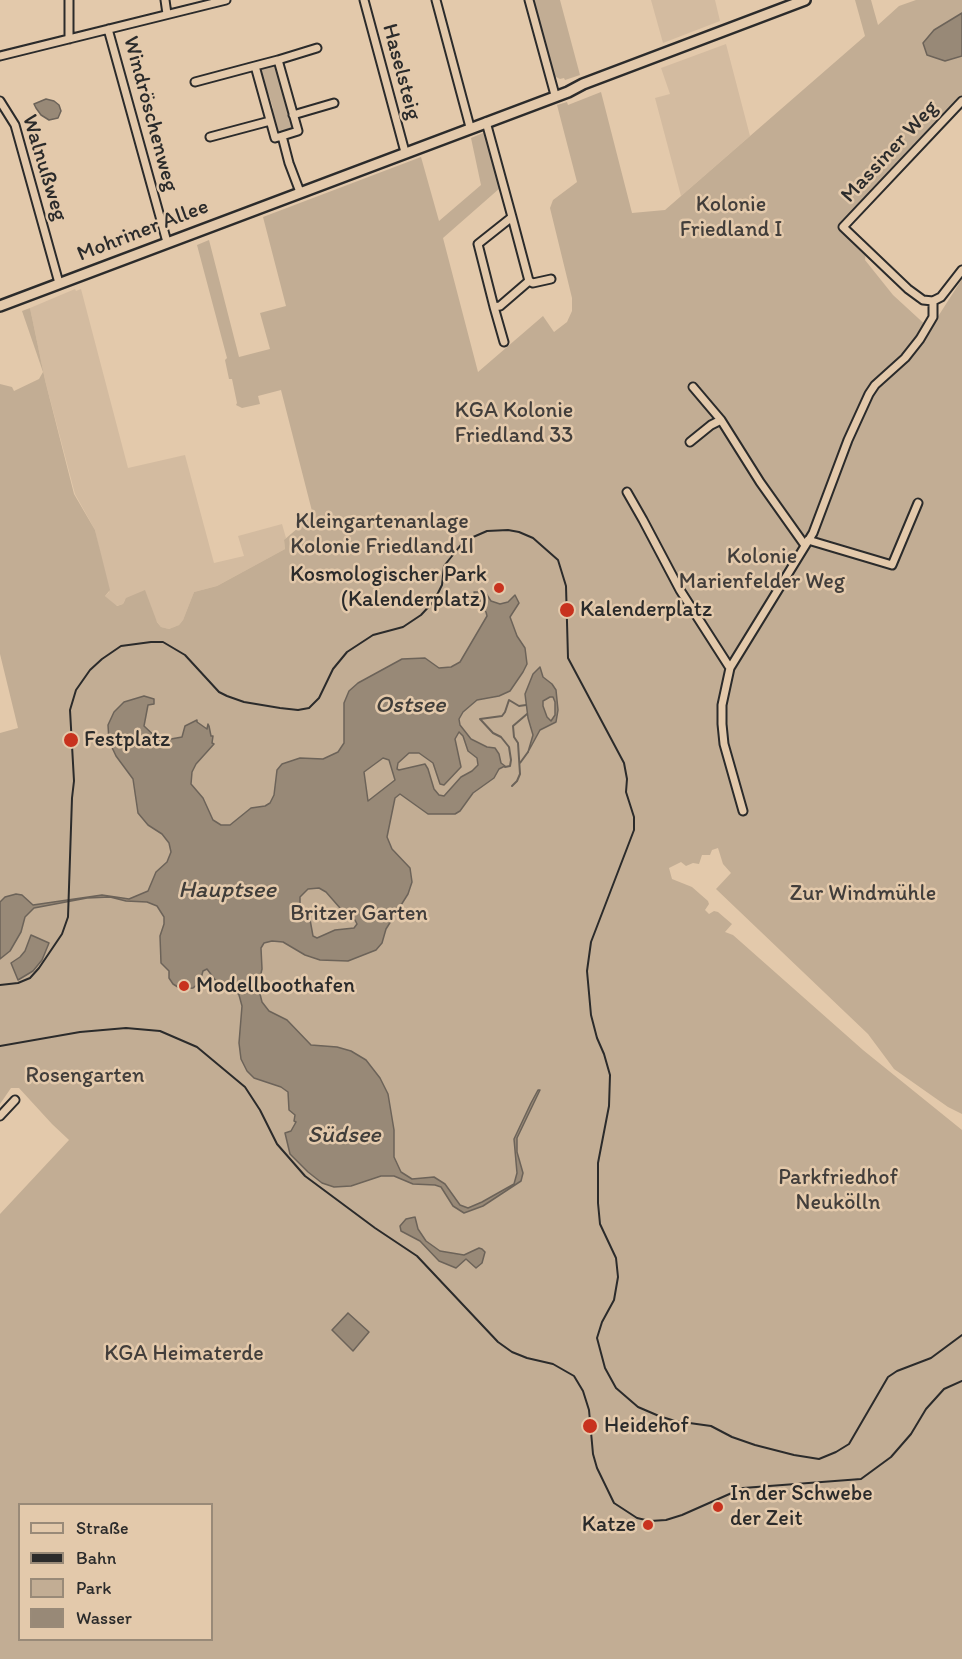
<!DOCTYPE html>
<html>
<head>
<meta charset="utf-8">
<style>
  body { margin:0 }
  #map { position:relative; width:962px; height:1659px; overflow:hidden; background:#e3c9ab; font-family:Itim,sans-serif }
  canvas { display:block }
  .legend { position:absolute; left:18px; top:1503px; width:195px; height:138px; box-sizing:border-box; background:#e3c9ab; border:2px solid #998a78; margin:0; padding:8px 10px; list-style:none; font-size:18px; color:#2b2b2b }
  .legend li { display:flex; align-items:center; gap:12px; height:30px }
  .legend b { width:30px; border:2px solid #998a78 }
</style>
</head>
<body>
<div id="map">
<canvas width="962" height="1659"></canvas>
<ul class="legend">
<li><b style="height:8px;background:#e3c9ab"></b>Straße</li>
<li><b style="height:8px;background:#2b2b2b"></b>Bahn</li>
<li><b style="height:16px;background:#c2ad94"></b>Park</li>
<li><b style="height:16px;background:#988977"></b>Wasser</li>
</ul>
</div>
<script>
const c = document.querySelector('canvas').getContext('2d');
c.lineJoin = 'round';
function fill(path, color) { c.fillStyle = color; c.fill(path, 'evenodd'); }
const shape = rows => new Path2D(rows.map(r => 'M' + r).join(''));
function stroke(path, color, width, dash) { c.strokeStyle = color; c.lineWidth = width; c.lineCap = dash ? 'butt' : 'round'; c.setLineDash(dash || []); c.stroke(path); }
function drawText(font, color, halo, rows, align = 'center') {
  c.font = font + ' Itim,sans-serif'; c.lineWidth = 5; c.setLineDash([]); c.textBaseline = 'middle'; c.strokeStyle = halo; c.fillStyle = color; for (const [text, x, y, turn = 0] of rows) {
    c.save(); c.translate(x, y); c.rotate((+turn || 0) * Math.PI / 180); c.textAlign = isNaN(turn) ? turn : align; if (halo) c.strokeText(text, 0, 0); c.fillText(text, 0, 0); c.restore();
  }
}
fill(shape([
  [651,0,715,0,720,21,663,43],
  [726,44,750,136,681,196,655,98,670,94,661,68],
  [75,289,76,291,81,289,128,468,185,455,214,563,244,556,238,536,282,524,286,538,284,541,285,549,217,586,194,592,183,620,179,625,169,629,161,627,155,619,125,600,123,604,116,606,105,596,109,592,95,530,75,494,45,380,30,308]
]), '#d3bba0');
fill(shape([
  [534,0,560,0,580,75,565,80,564,78,560,79,554,76],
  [855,0,871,0,878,25,899,6,916,0,962,0,962,95,956,102,957,103,840,227,866,252,865,260,893,295,930,329,962,279,962,1114,948,1107,894,1069,868,1034,716,889,731,873,723,864,718,848,712,850,710,855,702,855,699,864,693,863,686,866,681,862,669,868,672,879,692,887,708,901,709,904,705,910,709,914,714,911,718,912,732,924,725,932,733,935,863,1050,962,1130,962,1659,0,1659,0,1214,69,1140,52,1124,19,1088,11,1088,0,1104,0,733,18,728,0,654,0,384,12,387,14,391,39,379,43,372,22,311,30,308,45,380,74,494,95,530,110,590,105,596,117,606,123,604,126,598,145,590,157,622,161,627,169,629,179,625,183,620,194,592,217,586,285,549,284,540,313,515,281,390,258,396,260,404,242,408,236,405,237,403,232,379,229,379,225,360,227,358,197,245,209,240,239,357,270,349,260,313,286,306,263,217,421,157,439,221,481,185,471,138,485,132,500,188,443,238,478,372,543,316,554,332,567,322,572,311,572,298,550,208,553,200,577,182,557,105,567,102,568,105,601,92,632,213,665,210,865,36],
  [20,1504,212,1504,212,1640,20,1640],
  [272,65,276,66,293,127,291,130,280,133,276,131,270,111,273,108,269,95,265,93,260,71,261,68]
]), '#c2ad94');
const water = shape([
  [962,13,962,56,945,61,927,55,923,43,934,30,962,13],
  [46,99,54,101,59,105,61,111,58,118,49,120,41,115,36,108,34,104,46,99],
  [474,592,485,592,491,601,500,604,508,602,515,595,519,603,510,617,517,636,525,648,527,664,523,672,510,691,499,696,477,700,463,712,459,719,460,725,471,739,487,747,495,748,499,754,501,763,505,766,499,769,494,778,473,793,460,811,455,814,428,814,400,794,395,798,387,837,392,849,410,868,412,882,408,894,386,929,382,943,376,950,348,961,320,960,305,955,283,942,272,941,264,943,261,948,262,969,258,986,262,1002,269,1011,287,1020,311,1045,337,1047,351,1051,366,1060,380,1078,388,1094,394,1130,394,1157,401,1172,412,1179,434,1177,445,1184,460,1205,468,1208,482,1202,514,1184,517,1173,514,1139,531,1103,538,1090,540,1090,517,1138,517,1152,523,1173,521,1181,483,1206,464,1213,453,1206,441,1187,435,1185,413,1184,394,1176,381,1176,351,1186,334,1187,322,1183,308,1172,290,1154,285,1133,291,1131,296,1122,294,1121,295,1115,289,1110,288,1092,281,1087,254,1078,247,1071,241,1059,239,1043,242,1006,239,995,232,985,216,981,207,969,203,971,200,982,193,988,181,989,173,984,169,978,169,971,161,963,160,936,164,924,164,917,157,906,147,902,126,901,110,897,87,898,34,908,25,917,21,932,10,951,0,959,0,902,5,897,16,894,22,895,33,905,102,895,129,899,148,891,156,872,167,862,171,852,169,843,162,834,148,825,138,813,133,779,116,756,109,741,108,725,114,712,124,702,144,696,154,699,154,704,148,705,144,726,160,741,182,737,185,726,197,720,197,722,207,729,208,724,209,726,211,736,213,736,212,743,214,744,196,764,192,772,191,784,203,798,213,820,221,825,230,825,251,808,265,806,270,803,274,795,277,770,282,764,300,758,323,759,338,752,344,743,344,703,349,691,358,683,402,659,425,658,439,668,451,667,460,662,487,616,486,612,477,604,474,592],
  [459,732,463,736,468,751,477,758,478,765,472,771,461,777,444,796,439,795,434,789,428,769,425,764,399,770,397,769,398,763,409,753,419,753,433,763,440,784,444,785,461,767,455,739,459,732],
  [383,758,389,760,395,780,368,801,364,772,383,758],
  [319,888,326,892,340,908,355,920,357,924,354,928,335,930,317,938,313,936,309,914,300,905,300,897,308,889,319,888],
  [540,667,543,677,552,684,556,690,558,710,556,722,540,730,528,752,533,735,528,718,525,694,533,674,540,667],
  [550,697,553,697,555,702,555,715,551,721,547,717,543,706,543,701,550,697],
  [31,935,49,943,42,960,33,971,18,980,11,963,20,957,25,951,31,935],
  [415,1217,418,1229,426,1241,440,1251,464,1255,479,1248,482,1249,485,1252,482,1263,476,1268,466,1259,456,1268,439,1261,420,1241,401,1231,400,1226,406,1219,415,1217],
  [348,1313,369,1332,353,1351,332,1330,348,1313]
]);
fill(water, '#988977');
stroke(water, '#6c6359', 1.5);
stroke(shape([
  [520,763,528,752],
  [505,767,510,766,511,760,509,747,501,737,493,733,480,719,502,716,505,712,509,700,519,706,526,705],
  [512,786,517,781,520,774,518,743,514,737,513,726,527,714]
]), '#6c6359', 2);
const minor = shape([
  [165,0,167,14],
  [364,0,405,152],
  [436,0,470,127],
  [529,0,555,95],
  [108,29,167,242],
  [69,39,69,0],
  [0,56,226,0],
  [278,60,317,48],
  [195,82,255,66],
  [0,101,15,125,59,283],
  [962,101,843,227,908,289,923,300,933,301,941,297,962,270],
  [293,115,334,103],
  [486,122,512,217,478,244,494,307,500,306,529,281,512,217],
  [282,136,275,138,255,66,278,60,298,131,282,136,289,163,300,192],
  [210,137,270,121],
  [529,281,533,283,551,279],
  [494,307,504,342],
  [693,387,721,420,760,482,804,544],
  [690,442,711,425,721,420],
  [627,492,643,520,680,590,730,668],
  [808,540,892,565,918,503],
  [743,811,724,744,722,724,722,705,730,668,813,533,848,440,869,394,875,385,905,358,920,339,933,317,933,301],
  [0,1116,15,1100]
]);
const secondary = shape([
  [0,306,568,92,583,84,805,0]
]);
stroke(minor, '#2b2b2b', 11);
stroke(secondary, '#2b2b2b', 14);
stroke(minor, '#e3c9ab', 7);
stroke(secondary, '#e3c9ab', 9);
stroke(shape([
  [0,985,18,983,30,978,39,968,62,934,68,917,72,798,74,781,70,710,76,690,90,670,102,659,121,646,151,642,163,642,185,655,219,692,227,696,244,702,280,708,298,710,309,708,319,698,333,669,347,652,373,635,403,627,421,615,434,601,442,585,444,566,464,541,487,531,508,530,519,532,533,538,558,560,566,586,568,658,624,763,627,779,626,792,634,817,634,830,591,942,587,971,591,1015,597,1038,604,1054,610,1075,609,1106,598,1163,598,1203,600,1224,616,1258,618,1277,614,1300,602,1322,597,1338,605,1368,616,1388,638,1407,659,1416,675,1421,711,1426,732,1437,755,1445,794,1455,819,1459,836,1452,849,1444,888,1377,897,1371,931,1358,962,1335],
  [0,1046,80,1032,126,1028,160,1031,197,1047,245,1087,260,1110,277,1144,305,1176,375,1228,417,1256,498,1342,512,1352,527,1358,553,1364,574,1376,583,1391,589,1410,593,1454,597,1468,614,1503,637,1518,650,1521,666,1520,682,1515,743,1488,861,1479,891,1457,911,1434,926,1409,944,1389,962,1381]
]), '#2b2b2b', 2);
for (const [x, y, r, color] of [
  [499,588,6,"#c8321e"],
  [567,610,8,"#c8321e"],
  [71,740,8,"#c8321e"],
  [184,986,6,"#c8321e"],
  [590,1426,8,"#c8321e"],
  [718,1507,6,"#c8321e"],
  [648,1525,6,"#c8321e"]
]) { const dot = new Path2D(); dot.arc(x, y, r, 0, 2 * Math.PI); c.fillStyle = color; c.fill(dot); stroke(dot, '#e3c9ab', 2); }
drawText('22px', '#2b2b2b', '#e3c9ab', [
  ["Haselsteig",401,72,75],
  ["Windröschenweg",150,114,75],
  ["Massiner Weg",890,152,-47],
  ["Walnußweg",44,168,73],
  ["Mohriner Allee",143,231,-21]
]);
drawText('22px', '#423e3b', '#e3c9ab', [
  ["Kolonie",731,205],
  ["Friedland I",731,230],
  ["KGA Kolonie",514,411],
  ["Friedland 33",514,436],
  ["Kleingartenanlage",382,522],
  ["Kolonie Friedland II",382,547],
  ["Kolonie",762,557],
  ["Marienfelder Weg",762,582],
  ["Zur Windmühle",863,894],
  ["Britzer Garten",359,914],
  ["Rosengarten",85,1076],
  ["Parkfriedhof",838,1178],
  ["Neukölln",838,1203],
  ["KGA Heimaterde",184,1354]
]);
drawText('22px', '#2b2b2b', '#e3c9ab', [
  ["Kosmologischer Park",487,575,"right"],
  ["(Kalenderplatz)",487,600,"right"],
  ["Kalenderplatz",580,610],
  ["Festplatz",84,740],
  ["Modellboothafen",196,986],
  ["Heidehof",604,1426],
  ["In der Schwebe",730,1494],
  ["der Zeit",730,1519],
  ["Katze",636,1525,"right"]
], 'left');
drawText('italic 24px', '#413e3a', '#e3c9ab', [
  ["Ostsee",410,706],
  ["Hauptsee",227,891],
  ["Südsee",344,1136]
]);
</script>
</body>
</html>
